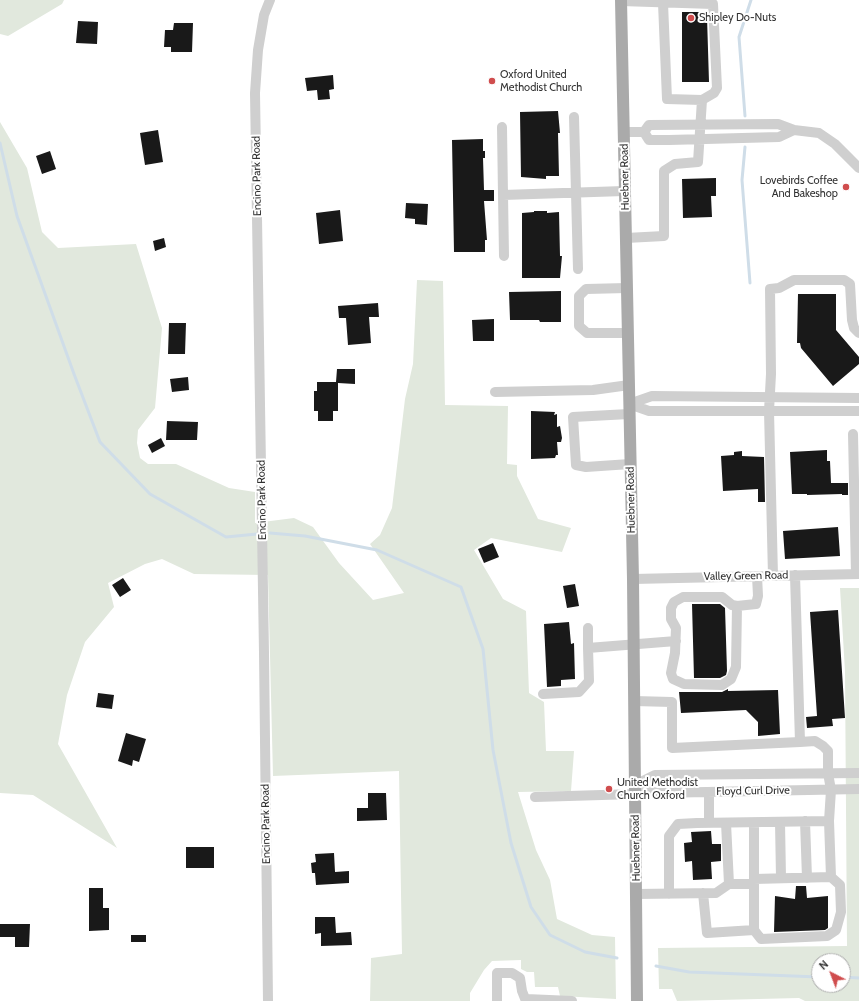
<!DOCTYPE html>
<html>
<head>
<meta charset="utf-8">
<style>
  body { margin:0 }
  #map { position:relative; width:859px; height:1001px; overflow:hidden; background:#fff; font-family:Cabin,sans-serif }
  canvas { display:block }
  .north { position:absolute; left:811px; top:953px; width:40px; height:40px; box-sizing:border-box; background:#fff; border:1px solid #adadad; border-radius:50%; rotate:318deg; font-size:11px; font-weight:700; line-height:16px; text-align:center; color:#323232 }
  .north::after { content:''; display:block; margin:auto; width:14px; height:18px; background:#d04d4e; clip-path:polygon(50% 0,100% 100%,50% 72%,0 100%) }
</style>
</head>
<body>
<div id="map">
<canvas width="859" height="1001"></canvas>
<div class="north">N</div>
</div>
<script>
const c = document.querySelector('canvas').getContext('2d');
c.lineJoin = 'round';
function fill(path, color) { c.fillStyle = color; c.fill(path, 'evenodd'); }
const shape = rows => new Path2D(rows.map(r => 'M' + r).join(''));
function stroke(path, color, width, dash) { c.strokeStyle = color; c.lineWidth = width; c.lineCap = dash ? 'butt' : 'round'; c.setLineDash(dash || []); c.stroke(path); }
function drawText(font, color, halo, rows, align = 'center') {
  c.font = font + ' Cabin,sans-serif'; c.lineWidth = 4; c.setLineDash([]); c.textBaseline = 'middle'; c.strokeStyle = halo; c.fillStyle = color; for (const [text, x, y, turn = 0] of rows) {
    c.save(); c.translate(x, y); c.rotate((+turn || 0) * Math.PI / 180); c.textAlign = isNaN(turn) ? turn : align; if (halo) c.strokeText(text, 0, 0); c.fillText(text, 0, 0); c.restore();
  }
}
fill(shape([
  [0,0,64,0,62,4,8,36,0,34],
  [0,122,27,168,42,232,58,248,136,244,162,328,155,408,138,430,137,443,140,458,148,464,176,464,229,488,255,492,255,523,294,518,313,527,339,563,373,600,404,593,370,544,380,535,392,508,405,399,413,364,417,280,443,281,445,405,508,406,507,464,517,465,517,476,538,519,571,528,562,552,491,538,474,550,503,599,526,611,529,693,544,702,546,751,574,751,571,791,518,792,536,850,550,880,557,919,592,935,615,937,616,999,560,996,558,987,535,987,534,972,527,972,521,969,521,960,492,961,484,970,470,993,470,1001,370,1001,371,958,402,954,399,771,273,776,268,575,194,574,162,559,145,564,108,583,114,607,85,642,67,695,58,744,117,848,33,795,0,793],
  [840,588,859,588,859,1001,805,1001,799,998,677,1001,672,989,659,989,658,948,847,946,845,671],
  [819,961,843,961,843,985,819,985]
]), '#e1e8dd');
stroke(shape([
  [745,116,739,37,751,0],
  [0,143,17,216,74,374,100,442,150,494,226,537,257,534],
  [745,147,742,180,750,283],
  [270,533,305,536,377,550,461,587,483,649,493,750,511,843,531,907,550,935,585,952,617,958],
  [656,966,689,972,819,977],
  [843,977,859,978]
]), '#cfdde8', 3);
fill(shape([
  [682,12,702,12,707,17,709,82,682,82],
  [78,21,98,22,97,44,76,43],
  [174,23,193,23,192,52,171,52,171,47,164,47,165,30,173,30],
  [333,75,334,89,329,90,330,99,318,100,317,90,307,91,305,78],
  [558,111,560,133,558,133,559,176,546,176,546,179,521,177,520,112],
  [158,130,163,162,145,165,140,133],
  [483,139,483,151,485,151,485,158,483,158,484,190,494,190,494,201,484,201,487,240,485,240,485,252,454,252,452,140],
  [50,151,56,169,42,174,36,156],
  [716,178,716,196,711,196,712,217,683,218,682,179],
  [406,203,428,204,427,225,415,224,415,219,405,218],
  [340,210,343,241,319,244,316,213],
  [534,211,547,211,547,213,559,212,560,256,562,256,560,278,522,278,522,213,534,212],
  [164,238,166,247,155,251,153,241],
  [561,291,561,322,540,322,539,320,510,320,509,292],
  [798,294,836,294,836,330,859,357,859,364,833,386,801,348,800,343,797,343],
  [378,303,379,317,369,317,371,343,348,345,346,318,339,318,338,306],
  [494,319,494,341,473,341,472,320],
  [169,323,186,323,185,354,168,354],
  [337,369,355,369,355,384,338,383,338,411,333,411,333,421,318,421,318,411,314,411,314,391,317,391,317,382,336,382],
  [188,377,189,390,172,392,170,379],
  [531,411,555,412,554,415,557,414,557,427,560,426,562,438,561,442,557,442,558,455,556,455,555,458,531,459],
  [167,421,198,422,197,440,166,440],
  [161,438,165,446,152,453,148,445],
  [827,450,827,461,830,461,831,483,848,483,848,495,842,495,842,494,807,495,807,494,792,494,790,452],
  [742,451,742,456,764,457,765,502,758,502,758,489,723,491,721,456,734,455,734,452],
  [838,527,840,556,785,559,783,531],
  [493,543,499,557,484,563,478,549],
  [123,578,131,590,120,597,112,585],
  [575,584,579,606,567,608,563,586],
  [692,604,720,604,725,608,727,671,726,675,720,678,694,678],
  [838,610,845,718,832,719,833,726,807,728,806,717,817,716,810,612],
  [569,622,571,644,574,643,575,679,561,680,561,686,547,687,544,624],
  [728,689,728,691,778,690,780,734,758,736,758,722,746,710,681,713,679,692,722,692],
  [98,693,114,695,112,709,96,707],
  [126,733,146,739,139,762,133,760,132,766,118,761],
  [368,793,386,793,387,820,357,821,357,808,368,808],
  [711,831,712,844,721,844,721,861,711,862,712,879,693,880,692,861,685,862,684,843,692,842,691,832],
  [186,847,214,847,214,868,186,868],
  [334,853,335,872,349,871,349,883,316,885,315,873,312,873,311,863,316,862,315,854],
  [796,886,806,886,807,898,828,896,828,928,825,930,774,932,775,896,795,899],
  [89,888,103,888,103,908,109,908,109,930,89,931],
  [315,917,335,917,336,933,351,932,352,945,321,946,321,933,315,934],
  [0,924,30,924,29,947,15,947,15,937,0,937],
  [131,935,146,935,146,942,131,942]
]), '#191919');
stroke(shape([
  [621,1,713,4,717,88,714,93,702,100,698,162,675,164,664,171,664,236,626,238],
  [663,3,667,99,702,100],
  [574,117,578,269],
  [502,127,503,195,624,191],
  [624,132,644,132],
  [644,132,649,125,778,124,794,130,819,133,835,144,859,168],
  [644,132,649,140,669,140,779,137,794,130],
  [503,195,504,256],
  [627,288,586,289,579,296,579,326,587,333,628,333],
  [495,392,593,390,629,385],
  [629,404,652,396,859,398],
  [629,404,649,411,859,411],
  [629,414,573,417,576,465,586,467,630,464],
  [853,434,856,574],
  [773,576,769,411,771,374,770,289,779,288,794,280,844,280,850,284,852,320,854,328,859,333],
  [633,579,859,574],
  [737,606,736,667,731,679,722,685,684,684,673,679,671,673,675,653,676,628,671,619,671,608,674,602,683,597,722,597,732,605,737,606,756,604,758,596,757,576],
  [588,628,588,648],
  [543,694,579,692,589,681,588,648,676,641],
  [634,701,672,702,672,748,800,742,795,575],
  [800,742,815,741,823,746,828,751,828,773,831,790,829,821],
  [635,785,655,775,859,773],
  [635,785,656,793,859,789],
  [709,792,709,823],
  [535,797,635,794],
  [805,821,807,878],
  [780,822,781,878],
  [726,823,729,884],
  [754,823,754,879],
  [636,894,716,893,729,884,754,884],
  [669,894,669,836,678,824,697,823,829,821,831,877,754,879,754,930,707,933,703,893],
  [754,930,761,939,827,936,836,930,841,912,840,885,831,877],
  [526,999,572,1001],
  [268,1001,264,653,255,93,258,50,264,15,270,0],
  [497,1001,497,973,512,973,520,978,522,991,526,1001]
]), '#cfcfcf', 10);
stroke(shape([
  [621,0,633,579,637,1001]
]), '#aaa', 12);
for (const [x, y, r, color] of [
  [691,18,4,"#d04d4e"],
  [492,81,4,"#d04d4e"],
  [846,187,4,"#d04d4e"],
  [609,789,4,"#d04d4e"]
]) { const dot = new Path2D(); dot.arc(x, y, r, 0, 2 * Math.PI); c.fillStyle = color; c.fill(dot); stroke(dot, '#fff', 1.5); }
drawText('11px', '#323232', '#fff', [
  ["Shipley Do-Nuts",699,18],
  ["Oxford United",500,75],
  ["Methodist Church",500,88],
  ["Lovebirds Coffee",838,181,"right"],
  ["And Bakeshop",838,194,"right"],
  ["United Methodist",617,783],
  ["Church Oxford",617,796]
], 'left');
drawText('11px', '#323232', '#fff', [
  ["Encino Park Road",257,176,-91],
  ["Huebner Road",625,177,-91],
  ["Encino Park Road",262,500,-91],
  ["Huebner Road",631,500,-91],
  ["Valley Green Road",746,576,-1],
  ["Floyd Curl Drive",753,791,-1],
  ["Encino Park Road",266,824,-91],
  ["Huebner Road",636,848,-91]
]);
</script>
</body>
</html>
